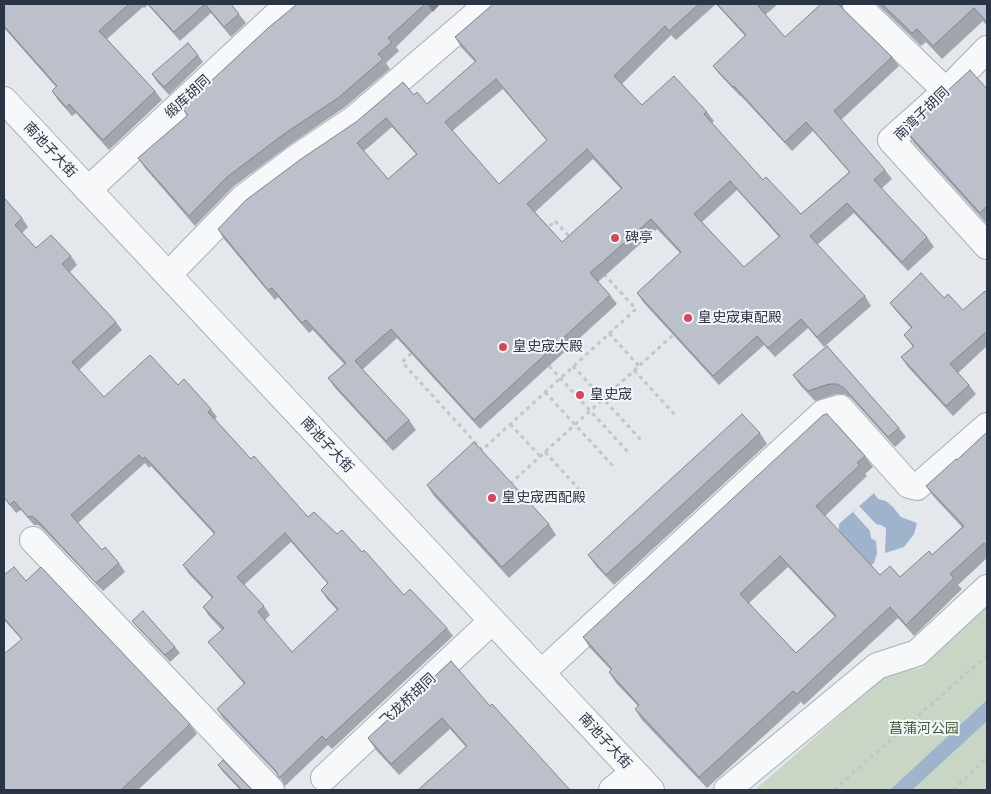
<!DOCTYPE html>
<html>
<head>
<meta charset="utf-8">
<style>
  body { margin:0 }
  #map { position:relative; width:991px; height:794px; overflow:hidden; background:#e4e7ec; font-family:Figtree,sans-serif }
  canvas { display:block }
  .frame { position:absolute; inset:0; border:5px solid #2b3445; pointer-events:none }
</style>
</head>
<body>
<div id="map">
<canvas width="991" height="794"></canvas>
<div class="frame"></div>
</div>
<script>
const c = document.querySelector('canvas').getContext('2d');
c.lineJoin = 'round';
function fill(path, color) { c.fillStyle = color; c.fill(path, 'evenodd'); }
const shape = rows => new Path2D(rows.map(r => 'M' + r).join(''));
function stroke(path, color, width, dash) { c.strokeStyle = color; c.lineWidth = width; c.lineCap = dash ? 'butt' : 'round'; c.setLineDash(dash || []); c.stroke(path); }
function drawText(font, color, halo, rows, align = 'center') {
  c.font = font + ' Figtree,"Noto Sans SC",sans-serif'; c.lineWidth = 4; c.setLineDash([]); c.textBaseline = 'middle'; c.strokeStyle = halo; c.fillStyle = color; for (const [text, x, y, turn = 0] of rows) {
    c.save(); c.translate(x, y); c.rotate((+turn || 0) * Math.PI / 180); c.textAlign = isNaN(turn) ? turn : align; if (halo) c.strokeText(text, 0, 0); c.fillText(text, 0, 0); c.restore();
  }
}
fill(shape([
  [987,607,987,790,755,790,889,672,921,668]
]), '#c9d6c5');
fill(shape([
  [874,493,878,499,886,501,893,507,901,517,917,523,914,534,904,547,885,553,877,553,874,563,871,565,839,535,839,524],
  [987,700,987,721,912,790,890,790]
]), '#9fb4cc');
fill(shape([
  [859,506,876,524,881,525,886,528,885,553,877,553,876,541,871,538,870,531,853,512]
]), '#e4e7ec');
const minor = shape([
  [856,4,946,91],
  [987,49,946,91,891,140,987,246],
  [4,100,651,790],
  [88,190,285,7,282,4],
  [168,275,243,198,299,156,354,119,488,4],
  [33,540,271,790],
  [541,673,823,413,840,408,909,485,917,487,987,426],
  [324,778,492,621],
  [612,790,634,772],
  [727,790,877,666,917,653,987,588]
]);
stroke(minor, '#a9aeb7', 28);
stroke(shape([
  [555,221,636,309,482,450,402,362,555,221],
  [609,333,639,366],
  [549,366,629,453],
  [573,366,642,441],
  [634,370,675,415],
  [545,392,614,467],
  [510,424,540,456],
  [545,452,586,497],
  [510,484,673,335],
  [834,790,987,655],
  [953,790,987,758]
]), '#c2c5cb', 3, [4, 4]);
stroke(minor, '#f7f8fa', 26);
fill(shape([
  [5,4,231,4,246,23,231,37,211,13,180,41,148,5,144,8,143,7,107,39,155,91,162,100,109,150,76,113,72,116,58,100,52,91,56,87,4,28,4,5],
  [295,4,440,4,396,47,399,51,386,63,390,69,345,107,291,144,234,186,195,226,145,168,138,158,187,116,182,108,296,5],
  [492,4,778,4,765,15,785,37,821,4,842,4,842,8,892,57,899,66,841,120,885,170,892,179,881,189,927,237,934,247,908,271,854,213,817,245,865,296,871,306,824,347,808,328,775,357,764,345,719,385,643,302,637,293,680,253,657,229,598,282,610,295,617,304,480,429,397,338,362,370,409,420,416,430,393,451,335,388,328,378,344,364,313,330,309,333,278,297,275,300,224,239,218,229,414,95,427,104,475,62,461,47,455,37,491,6],
  [716,4,745,36,713,66,720,75,740,96,741,96,792,151,813,131,849,172,801,214,763,180,712,123,714,121,707,112,642,105,622,84,671,35,676,40],
  [503,89,547,141,499,184,452,131],
  [392,127,416,154,388,179,364,151],
  [593,159,621,189,562,242,535,212],
  [737,190,779,237,744,267,702,222],
  [877,4,987,4,987,26,983,21,942,59,926,42,921,46],
  [198,55,203,62,169,95,157,82,152,74],
  [987,89,987,224,914,143,905,130],
  [4,198,22,218,28,227,22,233,36,248,71,256,77,265,70,272,116,322,122,330,79,370,104,397,178,385,211,409,217,417,215,419,251,459,308,517,337,534,362,552,404,595,447,628,453,636,332,749,328,745,285,786,279,776,223,718,217,709,244,684,215,650,208,642,222,630,209,616,203,607,212,598,189,574,183,565,214,534,151,466,149,468,145,463,78,523,102,550,119,563,125,572,103,591,44,530,38,525,34,525,21,510,16,513,4,498],
  [291,542,328,584,321,590,327,599,337,610,292,652,265,620,270,615,264,606,244,585],
  [987,293,987,346,958,373,969,385,976,394,953,416,908,367,901,357,913,347,904,335,911,328,897,312,890,303,944,298,963,310],
  [827,346,899,428,906,437,895,447,851,398,844,394,836,394,815,401,800,385,793,375],
  [987,432,987,558,958,585,962,589,914,636,898,618,804,705,801,702,707,788,642,720,635,709,638,706,616,683,609,672,611,670,590,648,583,637,865,456,873,467,865,474,867,476,825,516,880,575,900,577,932,555,962,527,934,497,926,486,957,460],
  [788,567,835,617,796,653,749,603],
  [760,433,767,444,614,585,596,566,588,555],
  [427,485,549,524,556,535,509,578,434,496],
  [4,575,26,581,190,724,197,734,138,790,4,790,21,639,4,620],
  [132,621,175,647,180,653,170,662,137,627],
  [451,661,490,706,570,790,466,747,450,729,399,775,376,750,368,738],
  [218,765,252,790,240,790,223,772]
]), '#a1a5ae');
fill(shape([
  [427,4,440,4,433,12]
]), '#83868d');
const building = shape([
  [5,4,129,4,99,31,155,91,103,140,69,104,66,107,52,91,57,86,4,26,4,5,5,4],
  [148,4,231,4,239,14,224,27,205,4,174,32,148,4],
  [295,4,425,4,388,38,392,42,378,54,383,59,338,98,284,134,227,177,189,216,138,158,188,115,182,108,268,28,296,5,295,4],
  [492,4,699,4,669,31,665,26,614,76,642,105,674,76,707,112,704,114,763,180,766,177,801,214,850,172,806,122,785,142,734,86,733,87,713,66,746,35,717,4,761,4,758,6,785,37,821,4,838,4,892,57,834,111,885,170,874,180,927,237,902,262,847,203,810,236,865,296,817,337,801,319,768,348,757,336,713,376,637,293,681,252,651,219,590,273,610,295,474,420,391,329,355,361,409,420,386,441,328,378,346,363,306,320,302,323,272,288,268,290,218,229,246,200,301,159,356,122,403,82,414,95,417,92,427,104,476,61,455,37,491,6,492,4],
  [496,79,547,140,499,184,445,122,496,79],
  [386,118,417,154,388,179,357,143,386,118],
  [587,149,622,188,562,242,527,204,587,149],
  [730,181,780,236,744,267,694,214,730,181],
  [882,4,987,4,987,22,974,8,933,46,917,29,912,33,882,4],
  [188,43,198,55,164,87,152,74,188,43],
  [970,70,987,89,987,206,980,213,905,130,970,70],
  [4,198,22,218,15,225,36,248,51,235,71,256,62,264,116,322,72,362,104,397,150,355,178,385,184,379,211,409,208,412,251,459,254,456,308,517,314,512,337,534,342,530,362,552,364,550,404,595,410,589,447,628,326,740,322,736,279,778,276,771,217,709,245,683,208,642,224,628,203,607,213,597,183,565,215,533,145,457,142,459,139,455,71,515,102,550,105,547,119,563,96,583,38,521,32,516,28,517,14,501,10,505,4,497,4,198],
  [285,533,328,583,321,590,338,609,292,652,258,612,264,606,237,577,285,533],
  [921,273,944,298,948,294,963,310,985,291,987,293,987,331,950,364,969,385,946,406,901,357,914,346,904,335,912,327,890,303,921,273],
  [827,346,899,428,888,437,844,388,837,384,829,384,808,391,793,375,827,346],
  [742,414,760,433,606,575,588,555,742,414],
  [827,414,865,456,857,463,860,465,816,506,880,575,890,566,900,577,929,551,932,555,964,526,926,486,956,459,957,460,987,432,987,546,984,543,950,574,954,578,906,625,890,607,797,694,793,691,699,777,635,709,639,705,609,672,612,669,583,637,823,415,827,414],
  [780,556,836,616,796,653,740,594,780,556],
  [474,442,549,524,502,567,427,485,474,442],
  [14,567,26,581,41,567,190,724,121,790,4,790,4,654,22,639,4,618,4,575,14,567],
  [143,611,175,647,165,655,132,621,143,611],
  [451,661,490,706,492,704,570,790,418,790,467,746,442,718,391,764,368,738,451,661],
  [223,760,252,790,242,790,218,765,223,760]
]);
fill(building, '#bbc0ca');
stroke(building, '#83868d', 1);
for (const [x, y, r, color] of [
  [615,238,5,"#d1495b"],
  [688,318,5,"#d1495b"],
  [503,347,5,"#d1495b"],
  [580,395,5,"#d1495b"],
  [492,498,5,"#d1495b"]
]) { const dot = new Path2D(); dot.arc(x, y, r, 0, 2 * Math.PI); c.fillStyle = color; c.fill(dot); stroke(dot, '#f4f6f9', 2); }
drawText('14px', '#2b3445', '#f4f6f9', [
  ["缎库胡同",188,97,-43],
  ["南湾子胡同",922,114,-44],
  ["南池子大街",50,150,47],
  ["南池子大街",327,445,47],
  ["飞龙桥胡同",408,700,-43],
  ["南池子大街",605,741,47]
]);
drawText('14px', '#2b3445', '#f4f6f9', [
  ["碑亭",625,238],
  ["皇史宬東配殿",698,318],
  ["皇史宬大殿",513,347],
  ["皇史宬",590,395],
  ["皇史宬西配殿",502,498]
], 'left');
drawText('14px', '#3f6138', '#f4f6f9', [
  ["菖蒲河公园",924,729]
]);
</script>
</body>
</html>
